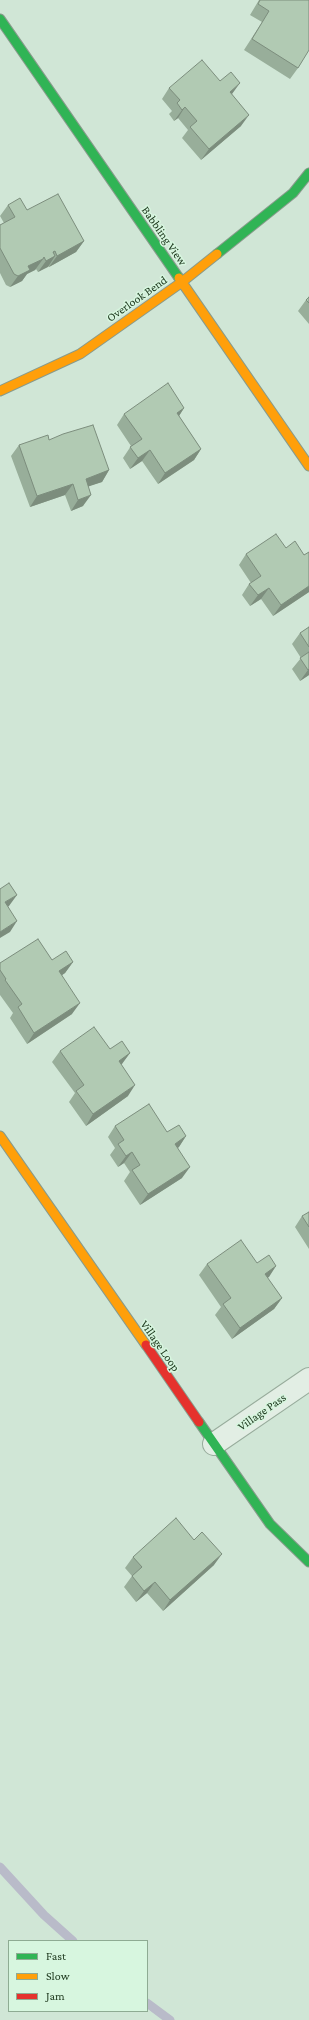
<!DOCTYPE html>
<html>
<head>
<meta charset="utf-8">
<style>
  body { margin:0 }
  #map { position:relative; width:309px; height:2020px; overflow:hidden; background:#d0e6d6; font-family:"Crimson Pro",serif }
  canvas { display:block }
  .legend { position:absolute; left:8px; top:1940px; width:140px; height:72px; box-sizing:border-box; background:#d7f6df; border:1px solid #8eab93; margin:0; padding:5px 7px; list-style:none; font-size:12px; color:#203b20 }
  .legend li { display:flex; align-items:center; gap:8px; height:20px }
  .legend b { width:20px; border:1px solid #8eab93 }
</style>
</head>
<body>
<div id="map">
<canvas width="309" height="2020"></canvas>
<ul class="legend">
<li><b style="height:5px;background:#30b455"></b>Fast</li>
<li><b style="height:5px;background:#ff9f0a"></b>Slow</li>
<li><b style="height:5px;background:#e5322d"></b>Jam</li>
</ul>
</div>
<script>
const c = document.querySelector('canvas').getContext('2d');
c.lineJoin = 'round';
const shape = rows => new Path2D(rows.map(r => 'M' + r).join(''));
function stroke(path, color, width, dash) { c.strokeStyle = color; c.lineWidth = width; c.lineCap = dash ? 'butt' : 'round'; c.setLineDash(dash || []); c.stroke(path); }
function fill(path, color) { c.fillStyle = color; c.fill(path, 'evenodd'); }
function drawText(font, color, halo, rows, align = 'center') {
  c.font = font + ' "Crimson Pro",serif'; c.lineWidth = 3; c.setLineDash([]); c.textBaseline = 'middle'; c.strokeStyle = halo; c.fillStyle = color; for (const [text, x, y, turn = 0] of rows) {
    c.save(); c.translate(x, y); c.rotate((+turn || 0) * Math.PI / 180); c.textAlign = isNaN(turn) ? turn : align; if (halo) c.strokeText(text, 0, 0); c.fillText(text, 0, 0); c.restore();
  }
}
stroke(shape([
  [0,1867,44,1915,73,1941],
  [147,2003,170,2020]
]), '#b9bbc9', 9);
const street = shape([
  [214,1444,309,1379]
]);
const fast = shape([
  [0,19,179,278],
  [217,254,293,193,309,173],
  [199,1422,270,1524,309,1562]
]);
const slow = shape([
  [179,278,309,466],
  [0,391,80,354,182,282,217,254],
  [0,1136,146,1345]
]);
const jam = shape([
  [146,1345,199,1422]
]);
stroke(street, '#98ac9c', 24);
stroke(fast, '#889b8c', 11);
stroke(slow, '#889b8c', 11);
stroke(jam, '#889b8c', 11);
stroke(street, '#e2eee4', 22);
stroke(fast, '#30b455', 9);
stroke(slow, '#ff9f0a', 9);
stroke(jam, '#e5322d', 9);
fill(shape([
  [259,0,309,0,298,68,290,79,244,50,262,22,250,15],
  [169,88,232,94,241,126,201,160,182,138,188,130,178,118,174,121,169,114,172,111,162,99],
  [8,205,27,210,84,241,76,252,49,267,48,266,38,272,36,269,35,270,27,274,22,281,10,287,6,285,0,273,0,225,4,223,0,216],
  [309,297,309,324,298,311,306,300],
  [184,408,179,416,201,449,194,460,158,484,142,461,130,469,123,458,131,446,117,425,124,414],
  [49,440,109,470,102,482,88,486,83,506,71,511,65,495,30,507,11,456,19,445],
  [286,548,304,555,309,552,309,592,273,616,261,599,250,606,242,595,249,584,251,583,239,565,246,554],
  [309,627,309,675,300,681,292,669,301,658,292,644,300,633],
  [73,962,65,973,62,975,72,1014,27,1044,10,1018,13,1013,0,995,0,963],
  [110,1049,130,1053,121,1064,128,1096,86,1126,69,1102,75,1093,52,1062,60,1051],
  [115,1126,167,1132,186,1136,178,1148,182,1178,140,1205,124,1181,130,1172,124,1163,118,1167,110,1155,115,1148,108,1137],
  [309,1212,309,1249,295,1227,302,1216],
  [257,1263,276,1266,267,1278,282,1298,274,1309,232,1339,215,1315,221,1307,199,1275,207,1264],
  [133,1557,214,1565,163,1611,147,1593,136,1602,124,1587,132,1576,125,1568]
]), '#98ae9a');
fill(shape([
  [240,83,232,94,222,103,230,92],
  [185,107,178,118,174,121,182,110],
  [249,115,241,126,201,160,209,149],
  [84,241,76,252,49,267,57,256],
  [55,251,49,259,55,256,48,267,38,272,46,261,53,252],
  [43,259,35,270,27,274,22,281,10,287,18,276,28,266],
  [184,408,177,419,177,413],
  [201,449,194,460,158,484,165,473],
  [150,450,142,461,130,469,138,458],
  [109,470,102,482,78,490,86,479],
  [73,484,65,495,30,507,37,496],
  [91,495,83,506,71,511,78,500],
  [309,586,309,592,273,616,281,605],
  [269,588,261,599,250,606,258,595],
  [309,669,309,675,300,681,308,670],
  [17,895,9,906,0,912,5,902],
  [17,921,10,932,0,938,0,932],
  [73,962,65,973,52,982,59,971],
  [80,1003,72,1014,27,1044,34,1033],
  [130,1053,122,1064,111,1072,119,1061],
  [135,1085,128,1096,86,1126,93,1114],
  [186,1136,179,1147,167,1155,175,1144],
  [132,1152,124,1163,118,1167,126,1156],
  [190,1167,182,1178,140,1205,148,1194],
  [276,1266,269,1277,257,1285,265,1274],
  [282,1298,274,1309,232,1339,240,1328],
  [222,1554,214,1565,163,1611,170,1600],
  [155,1582,147,1593,136,1602,144,1591]
]), '#7c8d7d');
const building = shape([
  [260,0,309,0,309,50,298,68,252,39,269,11,258,4,260,0],
  [202,60,220,81,231,72,240,83,230,92,249,115,209,149,190,127,197,121,185,107,182,110,177,103,180,100,169,88,202,60],
  [58,194,84,241,57,256,55,251,53,252,55,256,46,261,44,257,43,259,28,266,30,270,18,276,14,274,0,248,0,225,15,217,8,205,20,198,27,210,58,194],
  [309,297,309,303,306,300,309,297],
  [168,383,184,408,177,413,201,449,165,473,150,450,138,458,130,447,142,439,124,414,168,383],
  [93,425,109,470,86,479,91,495,78,500,73,484,37,496,19,445,48,435,49,440,63,434,93,425],
  [276,534,286,548,295,541,304,555,309,552,309,586,281,605,269,588,258,595,249,584,261,576,246,554,276,534],
  [309,627,309,647,300,633,309,627],
  [309,652,309,669,308,670,300,658,309,652],
  [9,883,17,895,5,902,17,921,0,932,0,889,9,883],
  [38,939,52,960,66,951,73,962,59,971,80,1003,34,1033,18,1007,22,1004,5,980,6,979,0,970,0,963,38,939],
  [94,1027,110,1049,122,1041,130,1053,119,1061,135,1085,93,1114,76,1091,84,1085,60,1051,94,1027],
  [149,1104,167,1132,179,1125,186,1136,175,1144,190,1167,148,1194,132,1170,140,1165,132,1152,126,1156,118,1144,124,1140,115,1126,149,1104],
  [309,1212,309,1227,302,1216,309,1212],
  [241,1240,257,1263,269,1255,276,1266,265,1274,282,1298,240,1328,223,1304,231,1298,207,1264,241,1240],
  [176,1518,194,1540,202,1532,222,1554,170,1600,155,1582,144,1591,132,1576,142,1567,133,1557,176,1518]
]);
fill(building, '#b1cab3');
stroke(building, '#7c8d7d', 1);
drawText('12px', '#203b20', '#d7f6df', [
  ["Babbling View",164,236,55],
  ["Overlook Bend",137,299,-35],
  ["Village Loop",160,1346,55],
  ["Village Pass",262,1412,-35]
]);
</script>
</body>
</html>
